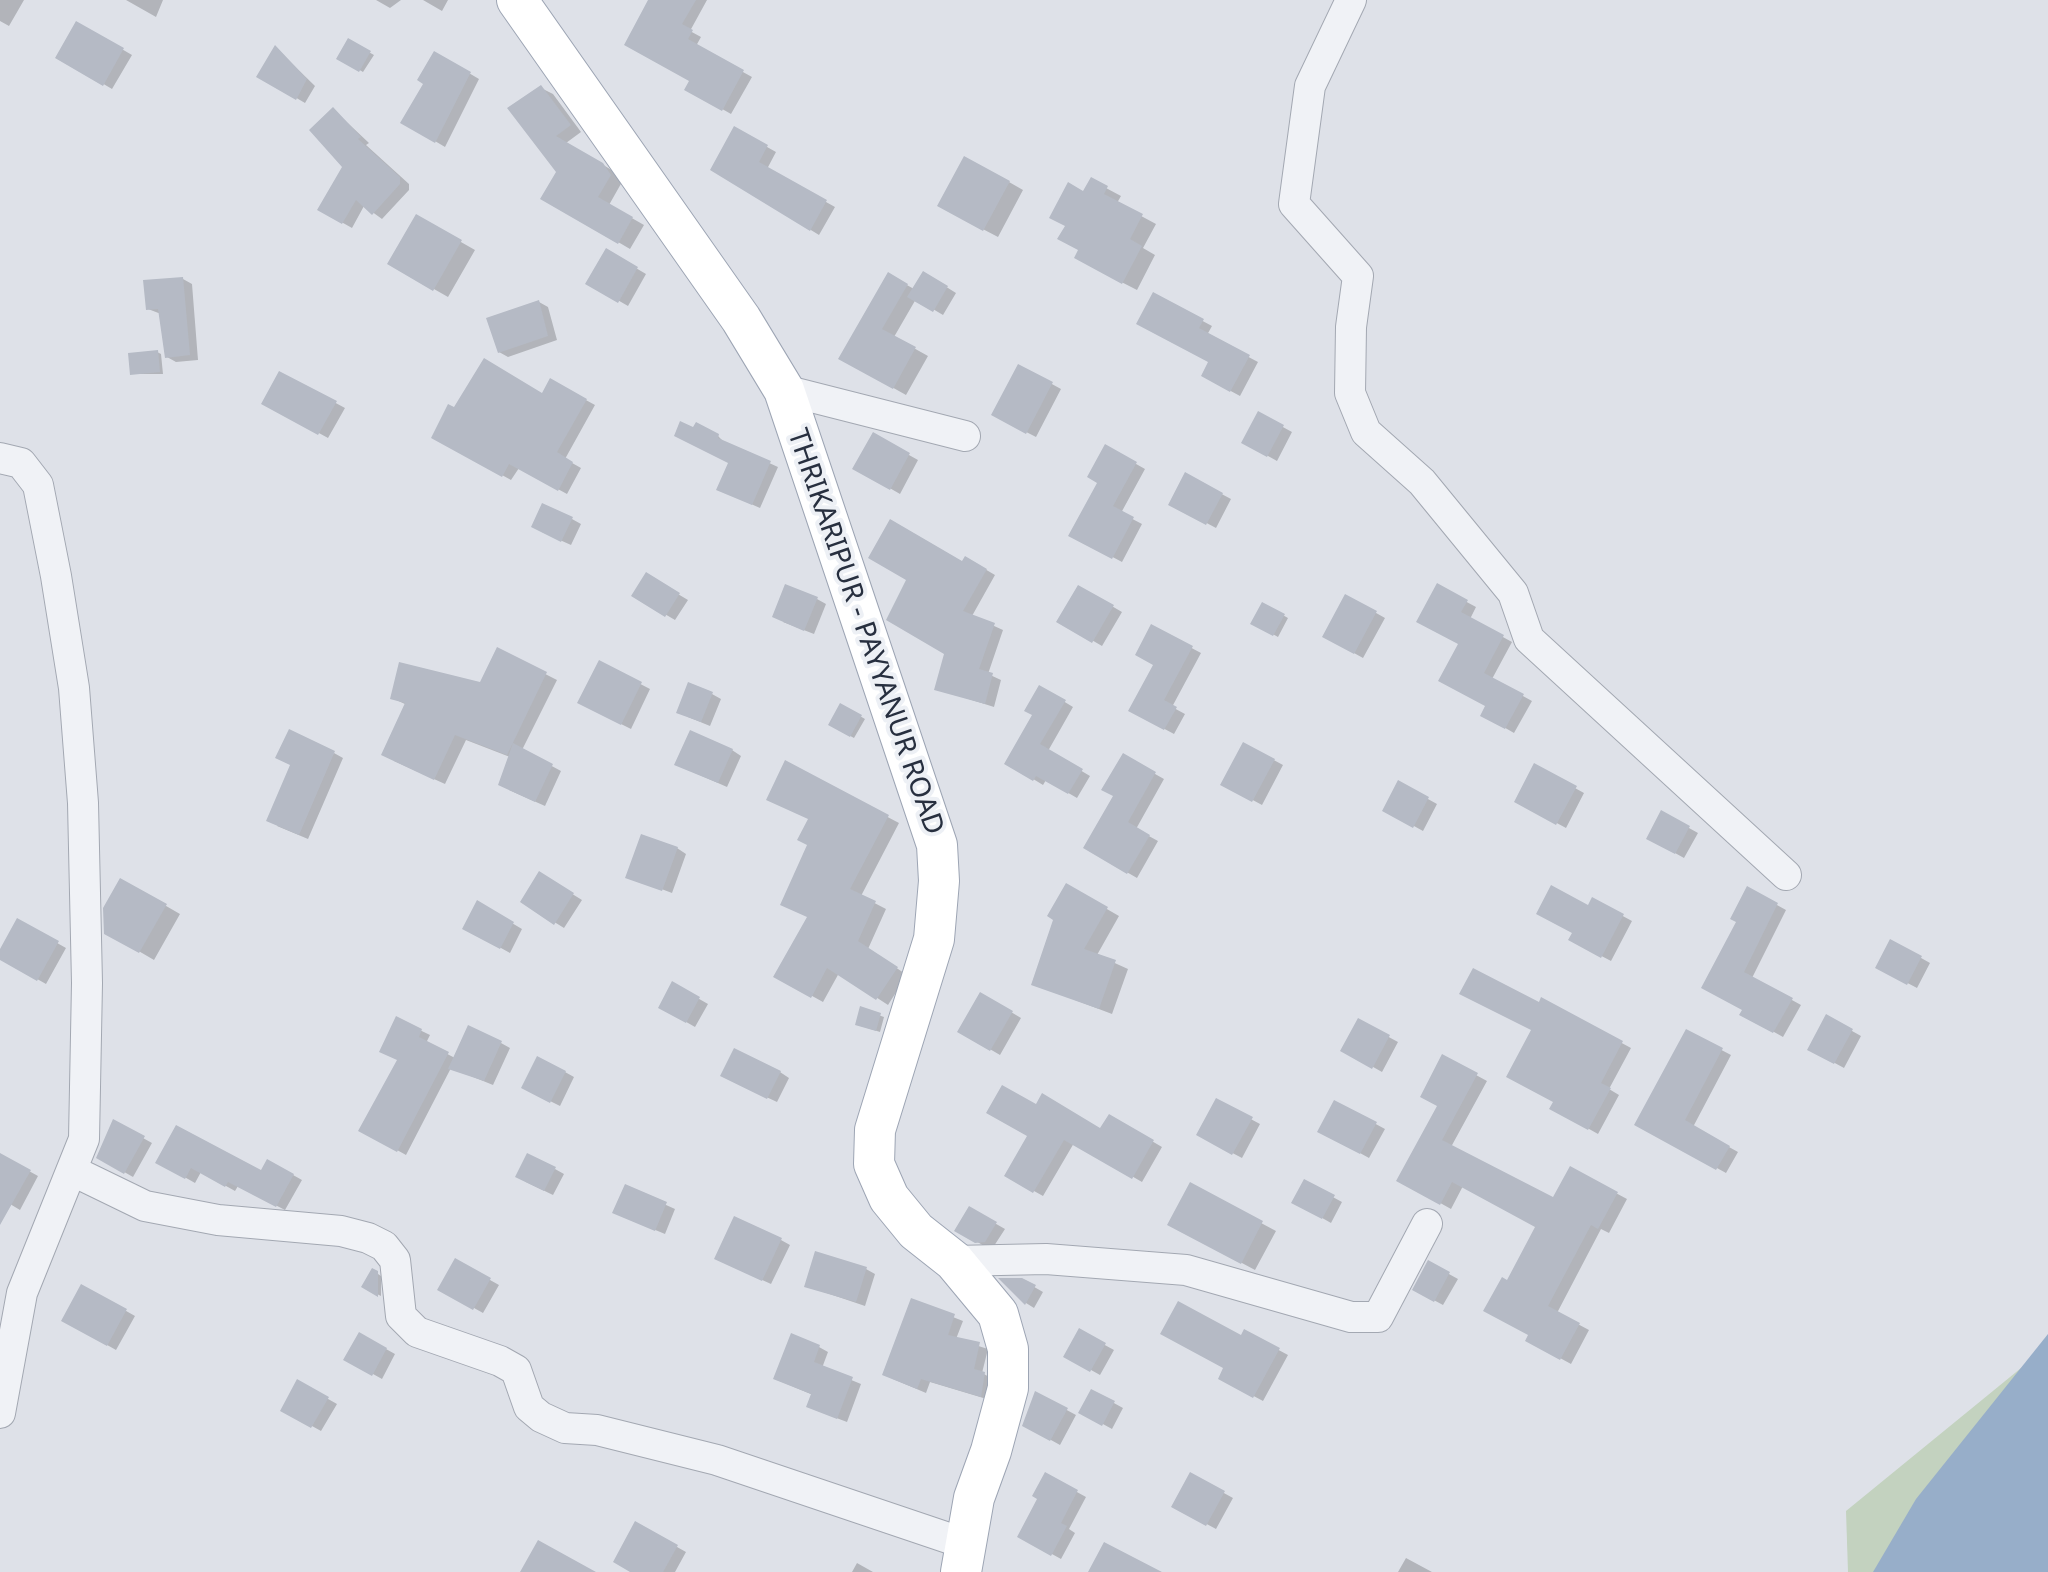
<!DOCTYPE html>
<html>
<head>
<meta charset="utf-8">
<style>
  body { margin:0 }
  canvas { display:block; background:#dee1e8 }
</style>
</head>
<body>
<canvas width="2048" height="1572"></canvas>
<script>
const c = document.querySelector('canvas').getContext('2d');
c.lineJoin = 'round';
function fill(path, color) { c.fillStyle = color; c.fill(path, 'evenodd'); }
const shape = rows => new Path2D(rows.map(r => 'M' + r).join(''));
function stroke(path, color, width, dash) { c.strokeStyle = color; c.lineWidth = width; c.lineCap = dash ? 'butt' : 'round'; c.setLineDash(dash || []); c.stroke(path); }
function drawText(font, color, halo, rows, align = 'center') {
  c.font = font + ' "Noto Sans",sans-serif'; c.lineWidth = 8; c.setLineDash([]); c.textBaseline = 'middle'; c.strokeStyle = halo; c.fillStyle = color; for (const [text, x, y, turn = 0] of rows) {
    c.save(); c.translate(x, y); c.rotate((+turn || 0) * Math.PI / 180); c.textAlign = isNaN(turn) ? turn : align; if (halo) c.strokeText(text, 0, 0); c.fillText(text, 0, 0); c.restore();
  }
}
fill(shape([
  [2048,1346,2048,1572,1848,1572,1846,1511]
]), '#c3d2bf');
fill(shape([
  [2048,1334,2048,1572,1873,1572,1916,1499]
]), '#97aec9');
fill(shape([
  [0,0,24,0,9,26,0,21],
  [126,0,163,0,156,17],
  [376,0,401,0,390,8],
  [423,0,448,0,442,11],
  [650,0,707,0,690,31,701,37,696,46,752,77,731,114,687,89,692,81],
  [77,23,132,55,112,89,58,57],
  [349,41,374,55,363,72,339,58],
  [275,47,315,86,305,103,259,76],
  [435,53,479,79,445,147,403,122,426,83],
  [541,88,553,94,581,132,566,143,615,172,622,182,609,205,644,225,630,249,543,198,558,172],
  [334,110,369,143,366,145,409,184,409,190,382,219,364,206,352,228,320,210,345,166],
  [735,129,776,152,767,169,835,207,819,235,712,169],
  [1091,180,1121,196,1117,203,1156,224,1143,248,1155,255,1137,290,1090,266,1067,226],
  [1009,182,1023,190,998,237,954,214],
  [417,217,475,250,448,297,390,264],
  [607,251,646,274,628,306,588,283],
  [924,273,956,293,943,315,916,299,894,337,928,356,906,395,840,358,889,275,914,289],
  [183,279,192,284,198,360,176,362,167,357,161,314,148,309],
  [1154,295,1212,326,1207,335,1258,362,1240,396,1203,376,1211,362],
  [539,302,548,307,557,340,508,357,499,352],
  [157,352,161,354,163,374,132,374],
  [1019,366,1061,389,1036,437,993,415],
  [280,373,345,408,328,438,264,403],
  [551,381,595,405,565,459,581,468,567,494,519,468,511,480,433,437,455,410,543,395],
  [1259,414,1292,432,1277,461,1243,442],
  [873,435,918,460,900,494,855,468],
  [718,436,725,443,778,467,760,508,726,493,730,463,684,440],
  [1106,447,1145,469,1121,513,1142,524,1122,562,1071,535,1099,482],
  [1186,475,1231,499,1216,528,1171,504],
  [572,519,581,524,571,545,542,532],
  [966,558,995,575,972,616,1003,630,988,674,1001,680,994,707,937,689],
  [646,575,688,600,675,620,634,596],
  [1437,586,1476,607,1470,619,1512,642,1492,679,1532,701,1514,733,1483,715,1488,706],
  [1079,587,1122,612,1102,646,1059,621],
  [1346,596,1385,618,1363,658,1325,637],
  [817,599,826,604,814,634,783,622],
  [1263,604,1288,618,1278,637,1253,623],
  [1152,627,1201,653,1172,707,1185,714,1174,734,1131,711,1156,664],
  [498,650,557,680,522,750,561,771,545,806,509,790,510,757,466,740,445,784,394,761,407,705,392,698,481,684],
  [600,663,650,689,631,729,589,708],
  [1040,687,1073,707,1048,751,1090,776,1077,798,1046,780,1043,785,1007,763,1035,715],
  [712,694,721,699,710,726,688,717],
  [841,705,865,719,854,738,830,725],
  [1244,744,1283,765,1262,805,1223,784],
  [732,750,741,756,727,787,686,769],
  [334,753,343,758,308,839,277,826],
  [1123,756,1164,779,1136,829,1158,841,1137,878,1085,848,1115,795],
  [785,763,899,823,861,896,886,909,868,949,907,975,888,1005,839,973,823,1002,776,976,809,917,811,819],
  [1535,766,1584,793,1566,828,1516,801],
  [1399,783,1437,804,1423,831,1385,810],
  [1662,813,1698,833,1684,858,1648,838],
  [677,848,686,854,672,893,635,879],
  [540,874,582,900,564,928,522,902],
  [121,880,180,914,154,960,106,932],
  [1067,886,1119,916,1097,955,1128,969,1112,1014,1033,984],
  [1748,889,1786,910,1752,978,1801,1005,1783,1037,1742,1014,1745,1009,1738,921],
  [1593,900,1632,921,1611,961,1571,940],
  [478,903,522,929,510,953,465,928],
  [18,921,66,948,46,984,0,958],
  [1891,941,1930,963,1917,988,1877,967],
  [673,984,708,1004,695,1027,660,1007],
  [981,994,1021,1018,1000,1055,959,1031],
  [1542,1000,1631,1048,1609,1089,1619,1095,1598,1134,1552,1108,1555,1102,1534,1030],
  [861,1009,884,1017,880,1032,861,1026],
  [1827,1017,1861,1036,1844,1068,1809,1049],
  [397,1019,430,1035,426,1043,455,1058,501,1043,510,1048,493,1085,451,1068,406,1155,361,1130,399,1060],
  [1359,1021,1398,1042,1382,1072,1343,1050],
  [1687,1032,1731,1055,1693,1127,1738,1152,1726,1173,1637,1124],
  [1443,1057,1487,1081,1451,1147,1554,1200,1571,1169,1627,1199,1609,1233,1601,1229,1557,1313,1589,1330,1571,1364,1527,1340,1530,1335,1508,1282,1538,1226,1463,1186,1451,1209,1399,1180,1439,1105],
  [565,1072,574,1077,560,1106,532,1092],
  [780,1072,789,1078,777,1102,732,1081],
  [1217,1101,1260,1124,1242,1158,1198,1135],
  [1335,1102,1385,1129,1369,1158,1320,1131],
  [1036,1107,1101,1130,1109,1116,1162,1147,1142,1182,1074,1143,1043,1196,1007,1176,1030,1136],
  [114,1122,152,1143,133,1177,98,1157],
  [0,1155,38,1176,20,1210,0,1198],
  [268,1161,302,1180,285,1210,238,1186,235,1191,201,1172,195,1183,158,1162,262,1173],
  [555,1169,564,1174,553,1195,526,1182],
  [1305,1182,1342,1202,1331,1223,1294,1202],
  [1190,1185,1276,1231,1255,1270,1184,1232],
  [626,1187,675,1209,665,1234,624,1217],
  [970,1209,1005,1229,994,1246,986,1247,957,1230],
  [781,1240,790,1245,771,1284,725,1263],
  [456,1261,499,1285,483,1313,440,1289],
  [1429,1263,1458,1279,1443,1305,1415,1290],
  [866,1269,875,1274,865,1306,806,1286],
  [372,1270,381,1276,381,1296,363,1287],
  [1022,1280,1043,1292,1034,1308,1026,1303],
  [82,1286,135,1316,116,1350,63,1320],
  [912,1301,963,1321,956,1339,988,1349,982,1373,993,1379,990,1400,930,1382,926,1393,893,1379],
  [1079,1331,1114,1350,1100,1375,1066,1356],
  [1245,1332,1288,1355,1263,1401,1220,1378],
  [359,1334,395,1354,382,1379,346,1359],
  [819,1347,828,1352,822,1368,861,1384,847,1422,818,1411,813,1395,775,1379],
  [298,1382,337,1404,321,1431,283,1410],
  [1092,1391,1123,1408,1112,1429,1081,1412],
  [1037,1394,1076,1415,1060,1445,1024,1425],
  [1046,1475,1086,1497,1069,1529,1075,1533,1061,1559,1019,1536,1040,1498],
  [1191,1475,1233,1498,1216,1529,1173,1506],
  [636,1524,686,1552,675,1572,634,1572],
  [1406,1558,1432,1572,1398,1572],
  [857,1563,873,1572,852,1572]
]), '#0003');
fill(shape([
  [648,0,696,0,682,24,693,30,688,39,744,70,722,111,684,90,689,81,624,45],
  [76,21,124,48,103,86,55,58],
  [348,38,371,51,359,72,336,59],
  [275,45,307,79,296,100,256,77],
  [434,51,471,72,435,143,400,123,423,84,417,80],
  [541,85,571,125,556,136,603,163,611,175,598,197,633,217,618,244,540,199,556,172,507,108],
  [333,107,361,137,358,139,400,177,400,184,372,215,356,200,342,224,317,210,342,167,309,130],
  [734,126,768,145,759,162,827,200,810,231,710,170],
  [964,156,1010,181,983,231,937,206],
  [1091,177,1108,186,1104,194,1143,214,1130,239,1142,246,1122,284,1074,258,1078,250,1057,239,1065,226,1049,218,1068,182,1083,191],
  [416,214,462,240,433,291,387,264],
  [606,248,638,267,618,303,585,284],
  [923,271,948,286,933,312,907,297],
  [888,272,908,284,882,329,916,347,893,389,838,359],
  [183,277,190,355,165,358,158,309,146,310,143,280],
  [1153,292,1204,319,1199,328,1250,355,1230,392,1201,376,1208,362,1136,324],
  [539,300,548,336,498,353,486,318],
  [158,350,160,372,130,375,128,353],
  [484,358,542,393,550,378,587,399,557,452,573,462,558,491,509,464,502,477,431,438,448,404,454,407],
  [1018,364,1053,382,1026,434,991,415],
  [279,371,337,401,318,435,261,404],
  [1258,411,1284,425,1267,457,1241,443],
  [680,421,693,427,696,422,719,434,718,438,771,461,752,505,716,490,728,463,674,436],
  [873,432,910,453,890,490,852,469],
  [1105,444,1137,462,1113,506,1134,517,1112,559,1068,536,1097,483,1087,477],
  [1185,472,1223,493,1206,525,1168,505],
  [542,503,573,517,561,542,531,527],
  [890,519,962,561,965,556,987,569,963,611,995,623,979,669,993,673,985,704,934,690,944,654,886,620,906,580,868,558],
  [646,572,680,593,665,617,631,596],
  [1437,583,1468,600,1461,612,1504,635,1484,673,1524,694,1505,729,1480,716,1485,706,1438,681,1458,644,1416,622],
  [785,584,818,597,804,631,772,617],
  [1078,585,1114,605,1092,643,1056,622],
  [1345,594,1377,611,1354,654,1322,637],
  [1262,602,1285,614,1273,636,1250,624],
  [1151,624,1193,646,1164,700,1177,707,1164,730,1128,711,1153,665,1135,655],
  [497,647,547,672,507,755,455,735,434,780,381,755,405,703,390,699,399,662,480,682],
  [599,660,642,682,621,725,577,703],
  [688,682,713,692,701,722,676,713],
  [1039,685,1066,700,1040,744,1083,769,1068,794,1036,776,1033,781,1004,764,1032,715,1024,711],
  [840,703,862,715,850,737,828,725],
  [289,729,335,751,299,835,266,821,290,765,275,758],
  [690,730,733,749,718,783,674,765],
  [1243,742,1275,759,1252,802,1220,785],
  [513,743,553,764,535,802,498,785],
  [1123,753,1156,772,1128,822,1150,835,1127,874,1083,848,1113,796,1101,790],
  [785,760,889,815,850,889,876,901,858,941,898,967,876,1000,827,968,811,998,773,977,807,917,780,905,807,845,797,840,808,819,766,800],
  [1534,763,1577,786,1556,825,1514,802],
  [1398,780,1429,797,1413,828,1382,811],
  [1661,810,1690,826,1675,854,1646,839],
  [641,834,678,847,662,891,625,878],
  [539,871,574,893,554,925,520,902],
  [120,878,167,904,139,953,104,934,103,908],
  [1066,883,1108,907,1084,949,1116,960,1099,1009,1031,985,1053,920,1047,916],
  [1551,885,1588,905,1592,897,1624,914,1601,958,1568,940,1572,933,1536,914],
  [1747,886,1778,903,1744,972,1793,998,1773,1033,1739,1015,1742,1010,1701,988,1736,922,1730,919],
  [477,900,514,922,500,949,462,929],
  [17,918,59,941,37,981,0,960,0,949],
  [1890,939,1922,956,1907,985,1875,968],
  [1473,968,1539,1002,1541,997,1623,1041,1601,1083,1611,1088,1588,1130,1549,1109,1553,1102,1506,1077,1531,1030,1459,994],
  [672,981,700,997,686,1023,658,1008],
  [980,992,1013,1011,990,1051,957,1032],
  [860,1006,881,1013,876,1031,855,1025],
  [1826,1014,1853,1029,1834,1064,1807,1050],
  [396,1016,422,1029,419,1037,449,1052,397,1152,358,1131,397,1060,379,1052],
  [1358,1018,1390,1035,1372,1069,1340,1051],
  [468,1025,502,1041,484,1081,448,1069],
  [1686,1029,1723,1048,1685,1120,1730,1146,1716,1170,1634,1125],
  [734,1048,781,1071,767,1099,720,1076],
  [1442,1054,1478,1073,1442,1140,1553,1197,1570,1166,1618,1192,1598,1229,1591,1225,1548,1306,1580,1323,1560,1360,1525,1341,1528,1335,1483,1311,1502,1277,1507,1280,1535,1227,1452,1182,1440,1205,1396,1181,1437,1106,1420,1097],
  [537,1056,566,1071,550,1103,521,1088],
  [1002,1085,1036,1104,1042,1093,1100,1128,1109,1114,1154,1140,1132,1179,1064,1140,1033,1193,1004,1176,1027,1136,986,1113],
  [1216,1098,1253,1117,1232,1155,1196,1135],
  [1334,1100,1377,1122,1360,1154,1317,1132],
  [113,1119,145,1136,124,1174,96,1158],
  [176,1125,261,1170,267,1159,294,1174,276,1207,228,1182,225,1187,191,1168,185,1179,155,1163],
  [0,1153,31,1170,0,1225],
  [527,1153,556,1167,544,1191,515,1177],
  [1304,1179,1335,1195,1322,1219,1291,1203],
  [1190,1182,1263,1221,1241,1264,1167,1225],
  [625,1184,667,1202,655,1231,612,1213],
  [969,1206,997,1222,985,1242,975,1243,954,1231],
  [734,1216,782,1238,762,1281,714,1259],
  [815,1251,867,1267,856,1302,804,1287],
  [455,1258,491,1278,473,1310,437,1290],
  [1428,1260,1450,1272,1434,1302,1412,1290],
  [372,1268,378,1271,378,1297,361,1287],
  [998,1278,1022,1278,1036,1285,1025,1305],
  [81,1284,127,1309,107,1346,61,1321],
  [911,1298,955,1314,948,1335,980,1342,974,1369,985,1372,981,1397,921,1379,917,1389,882,1375],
  [1178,1301,1241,1335,1244,1329,1280,1348,1253,1398,1218,1379,1223,1368,1160,1334],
  [1079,1328,1106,1343,1090,1372,1063,1357],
  [359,1332,387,1348,372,1376,343,1360],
  [791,1333,820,1345,814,1362,853,1377,837,1419,806,1407,811,1394,773,1379],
  [297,1379,329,1397,311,1428,280,1411],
  [1091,1389,1115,1401,1102,1426,1078,1413],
  [1035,1391,1068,1408,1050,1441,1022,1426],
  [1045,1472,1078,1490,1061,1523,1067,1526,1051,1556,1017,1537,1037,1499,1032,1496],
  [1190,1472,1225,1491,1206,1526,1171,1507],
  [635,1521,678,1545,663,1572,630,1572,613,1562],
  [538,1540,596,1572,520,1572],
  [1104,1542,1162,1572,1088,1572]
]), '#b5bac5');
const minor = shape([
  [1351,0,1310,86,1294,204,1358,276,1351,327,1350,393,1366,432,1422,482,1513,593,1529,639,1786,875],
  [784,390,965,436],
  [0,458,21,463,38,485,56,576,74,688,83,803,87,983,84,1139,22,1293,0,1413],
  [73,1171,145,1206,218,1220,341,1231,368,1238,384,1246,395,1260,401,1316,417,1332,500,1361,516,1370,529,1407,541,1417,565,1428,597,1430,717,1460,963,1543],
  [954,1261,1046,1259,1186,1270,1351,1317,1378,1317,1427,1224]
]);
const major = shape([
  [517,0,741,319,784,390,937,845,939,881,934,939,875,1130,874,1164,889,1198,916,1231,954,1261,998,1314,1008,1349,1008,1388,991,1451,974,1498,961,1572]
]);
stroke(minor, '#a3a8b2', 32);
stroke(major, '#9da5b4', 42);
stroke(minor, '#f0f2f6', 30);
stroke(major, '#fff', 40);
drawText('28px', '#272f3f', '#edf0f5', [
  ["THRIKARIPUR - PAYYANUR ROAD",865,632,71]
]);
</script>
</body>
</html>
